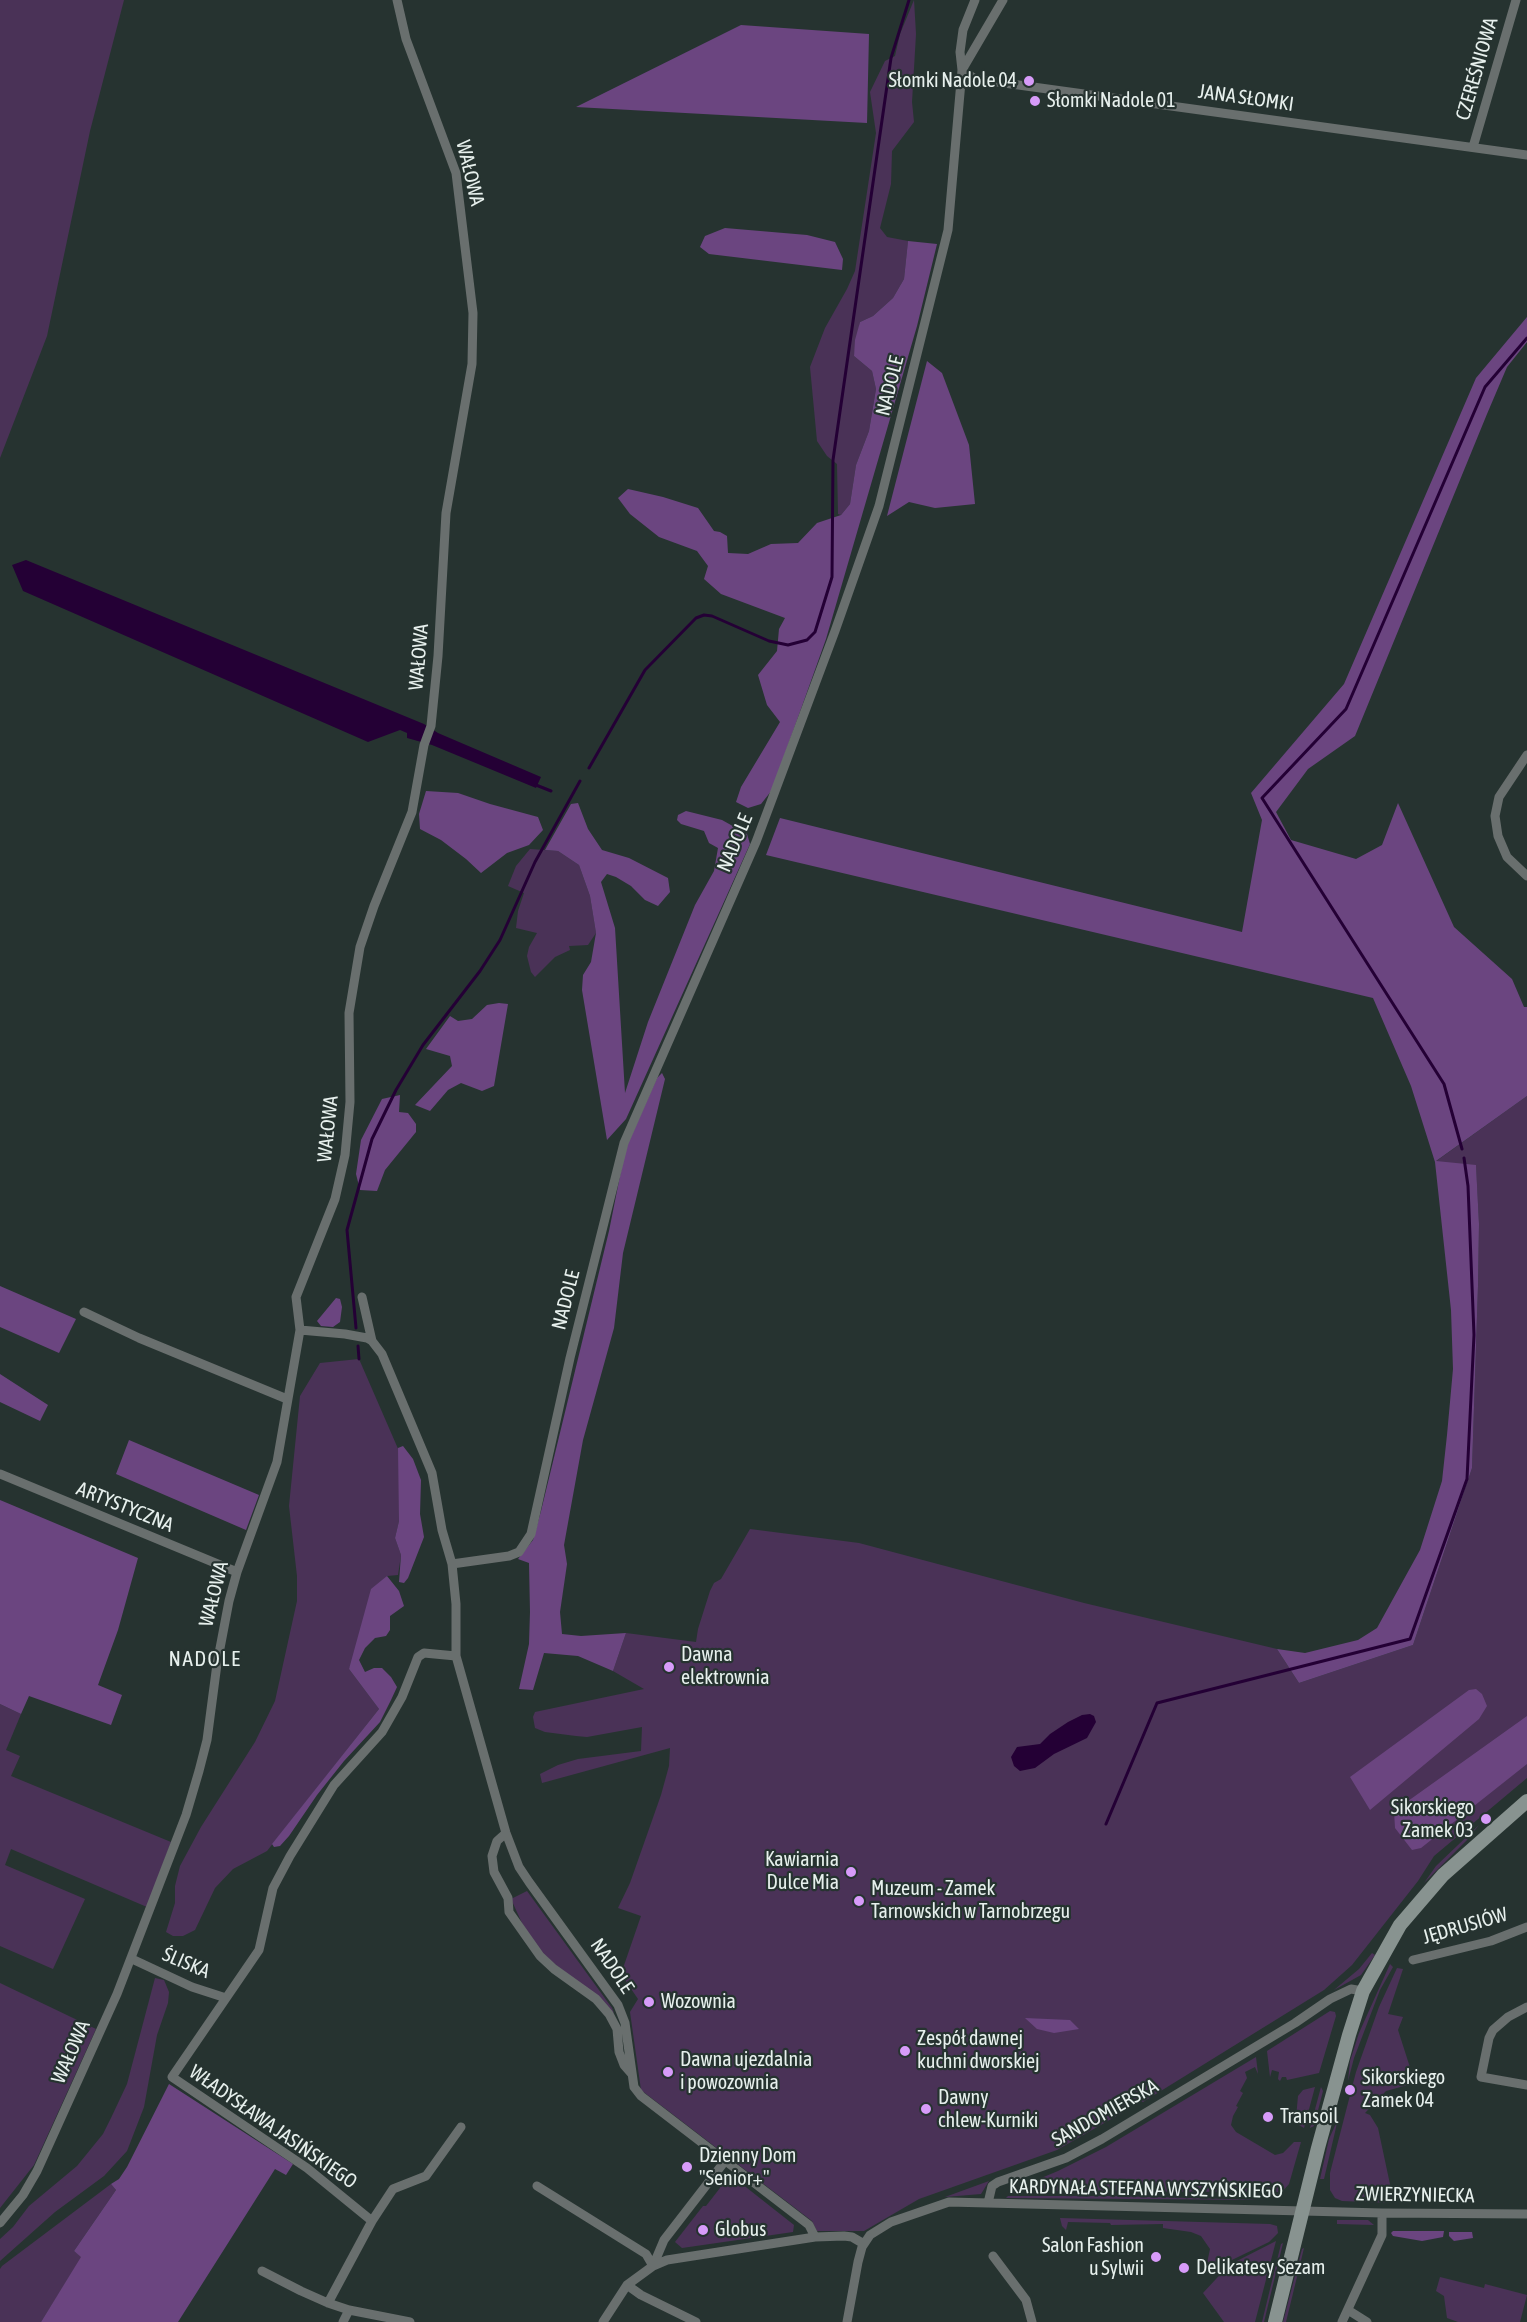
<!DOCTYPE html>
<html>
<head>
<meta charset="utf-8">
<style>
  body { margin:0 }
  canvas { display:block; background:#263330 }
</style>
</head>
<body>
<canvas width="1527" height="2322"></canvas>
<script>
const c = document.querySelector('canvas').getContext('2d');
c.lineJoin = 'round';
function fill(path, color) { c.fillStyle = color; c.fill(path, 'evenodd'); }
const shape = rows => new Path2D(rows.map(r => 'M' + r).join(''));
function stroke(path, color, width, dash) { c.strokeStyle = color; c.lineWidth = width; c.lineCap = dash ? 'butt' : 'round'; c.setLineDash(dash || []); c.stroke(path); }
function drawText(font, color, halo, rows, align = 'center') {
  c.font = font + ' "Asap Condensed",sans-serif'; c.lineWidth = 4.5; c.setLineDash([]); c.textBaseline = 'middle'; c.strokeStyle = halo; c.fillStyle = color; for (const [text, x, y, turn = 0] of rows) {
    c.save(); c.translate(x, y); c.rotate((+turn || 0) * Math.PI / 180); c.textAlign = isNaN(turn) ? turn : align; if (halo) c.strokeText(text, 0, 0); c.fillText(text, 0, 0); c.restore();
  }
}
fill(shape([
  [0,0,124,0,90,131,47,336,0,458],
  [914,0,916,34,912,102,914,122,892,151,891,184,880,228,887,237,908,241,904,279,893,298,873,316,860,322,854,356,872,371,876,389,869,431,856,465,850,504,841,515,838,514,837,464,827,456,817,441,810,367,825,328,847,289,855,271,876,133,870,92,885,61,895,56,900,34],
  [530,849,558,851,579,865,590,896,596,933,588,945,569,946,570,950,555,957,535,977,531,972,527,956,529,947,537,933,516,928,518,911,524,893,508,886,516,866],
  [1527,1096,1527,1778,1434,1856,1418,1881,1352,1965,1324,1990,1143,2102,1135,2100,1130,2102,1127,2110,1057,2150,919,2199,864,2231,817,2231,812,2221,641,2090,630,2012,638,1999,621,1974,641,1916,618,1908,630,1883,661,1795,669,1766,670,1748,542,1783,540,1774,558,1765,578,1759,641,1751,642,1727,587,1737,576,1736,545,1732,535,1728,533,1717,535,1712,644,1689,613,1671,626,1633,696,1642,698,1629,710,1591,714,1583,721,1579,750,1529,859,1543,1084,1603,1277,1649,1299,1683,1413,1645,1472,1468,1478,1286,1479,1224,1476,1166,1435,1162],
  [359,1359,399,1451,399,1521,395,1538,401,1555,398,1575,387,1576,349,1669,379,1709,267,1851,233,1869,215,1888,195,1930,183,1936,173,1936,166,1932,175,1903,175,1886,180,1866,201,1827,255,1742,275,1701,297,1601,297,1576,289,1506,300,1396,320,1363],
  [0,1704,21,1714,6,1750,20,1756,11,1776,171,1842,147,1907,11,1849,5,1865,85,1899,53,1969,0,1946],
  [1479,1825,1467,1840,1424,1883,1436,1866],
  [527,1891,612,2008,614,2013,532,1945,511,1899],
  [1372,1953,1375,1955,1361,1975,1334,1990,1359,1969],
  [1390,1964,1393,1967,1380,1990,1354,2058,1348,2081,1350,2061,1359,2033],
  [1397,1968,1403,1969,1388,2014,1403,2017,1398,2030,1415,2083,1386,2091,1365,2113,1370,2115,1378,2128,1394,2203,1342,2201,1335,2198,1330,2190,1330,2173,1356,2072,1379,2007],
  [155,1978,164,1980,169,1992,168,2003,157,2035,144,2107,127,2151,104,2176,55,2212,0,2261,0,2239,13,2227,29,2206,77,2166,103,2134,111,2118,127,2084],
  [0,1983,96,2029,34,2165,0,2208],
  [1330,2011,1335,2012,1336,2016,1319,2073,1287,2080,1286,2077,1282,2077,1280,2081,1278,2079,1279,2072,1272,2070,1270,2077,1267,2051],
  [1256,2057,1258,2074,1255,2067,1245,2072,1247,2078,1240,2091,1243,2093,1236,2106,1238,2107,1233,2116,1231,2125,1236,2132,1275,2155,1283,2153,1294,2142,1301,2142,1289,2184,1282,2192,1010,2191,1058,2171,1106,2147],
  [1315,2087,1304,2128,1299,2125,1296,2118,1298,2096,1303,2090],
  [1321,2087,1323,2091,1314,2126,1310,2128],
  [1338,2119,1324,2179,1320,2179,1329,2139],
  [728,2173,794,2225,793,2232,682,2248,675,2242,703,2206,706,2206,720,2188,719,2185],
  [989,2181,981,2194,945,2197],
  [111,2184,116,2190,74,2251,82,2257,41,2322,0,2322,0,2269,2,2266],
  [1008,2196,1115,2196,1268,2200,1006,2198],
  [1060,2218,1270,2224,1277,2226,1278,2233,1269,2242,1205,2273,1210,2249,1201,2236,1191,2232,1163,2228,1163,2224,1111,2225,1110,2223,1068,2222,1066,2230,1062,2226],
  [1337,2220,1368,2220,1374,2225,1337,2224],
  [1276,2241,1255,2322,1224,2322,1203,2293,1229,2265],
  [1283,2243,1264,2322,1262,2322,1281,2244],
  [1304,2248,1286,2322,1283,2322,1302,2249],
  [1440,2277,1484,2288,1485,2284,1527,2295,1520,2322,1458,2322,1447,2318,1444,2296,1436,2291]
]), '#4a3257');
fill(shape([
  [741,25,869,34,867,123,576,107],
  [725,228,807,235,835,242,843,259,842,270,709,254,700,247,705,236],
  [908,241,937,244,917,326,826,639,772,790,761,804,748,808,736,802,741,787,780,722,767,705,758,675,777,651,779,629,785,618,721,594,704,579,708,566,697,551,659,537,630,514,618,498,628,489,663,497,698,508,714,531,720,532,727,536,728,553,748,554,771,544,798,543,817,523,841,515,850,504,856,465,869,431,876,389,872,371,854,356,855,340,860,322,873,316,893,298,904,279],
  [1527,317,1527,342,1507,367,1487,414,1355,736,1308,769,1276,812,1291,840,1356,859,1382,845,1398,803,1454,927,1512,979,1524,1007,1527,1007,1527,1096,1436,1161,1476,1165,1479,1224,1478,1286,1472,1468,1413,1645,1299,1683,1277,1649,1305,1653,1358,1640,1377,1628,1420,1550,1442,1481,1447,1435,1453,1369,1451,1310,1435,1162,1411,1086,1373,998,766,855,780,818,1242,932,1262,820,1251,793,1344,684,1476,378],
  [927,361,942,373,969,445,975,504,935,508,909,502,887,516],
  [426,791,458,793,490,804,538,817,543,830,529,845,507,853,481,873,466,859,441,840,420,829,419,814],
  [578,803,588,829,602,850,629,858,668,878,670,892,658,906,645,900,631,886,616,877,607,874,601,882,615,928,625,1093,648,1022,695,905,714,871,718,848,709,843,704,831,681,824,677,820,678,815,686,811,722,820,747,834,750,844,626,1119,607,1140,582,990,583,975,591,962,596,933,590,896,579,865,558,851,545,850,571,804],
  [499,1003,508,1004,494,1086,482,1091,461,1083,448,1090,430,1111,415,1105,452,1066,450,1056,426,1049,450,1016,458,1021,472,1019,487,1005],
  [662,1073,665,1079,623,1253,614,1328,583,1440,564,1545,567,1564,560,1612,562,1634,581,1636,626,1633,613,1671,578,1656,544,1653,533,1690,519,1689,529,1644,530,1612,529,1563,518,1559,533,1540,541,1511,609,1231,623,1161,628,1143,657,1078],
  [400,1095,399,1112,408,1113,416,1124,416,1132,385,1170,377,1191,360,1190,356,1174,361,1140,382,1099],
  [0,1286,76,1319,59,1353,0,1327],
  [336,1298,340,1299,342,1307,340,1322,333,1327,321,1326,317,1321],
  [0,1374,48,1405,40,1421,0,1402],
  [129,1440,259,1495,246,1530,116,1474],
  [403,1446,413,1459,421,1480,420,1514,424,1537,408,1578,404,1583,399,1582,401,1555,395,1538,399,1521,398,1448],
  [0,1500,138,1558,118,1630,98,1685,122,1695,111,1725,29,1696,21,1714,0,1704],
  [387,1576,399,1591,404,1606,390,1616,390,1630,386,1636,375,1638,365,1648,359,1660,365,1672,374,1668,382,1668,391,1677,397,1687,391,1700,380,1722,344,1761,317,1795,289,1836,280,1846,274,1847,272,1844,379,1709,349,1669,371,1589],
  [1476,1689,1482,1694,1487,1706,1479,1719,1370,1810,1350,1777,1469,1690],
  [1527,1716,1527,1764,1421,1848,1412,1850,1395,1828,1394,1811],
  [1025,2018,1070,2020,1079,2029,1054,2033,1037,2029],
  [169,2084,293,2164,286,2175,275,2169,178,2322,41,2322,81,2257,74,2251,116,2190,111,2184,119,2179,127,2167],
  [1393,2231,1444,2231,1443,2237,1422,2241,1393,2236,1391,2233],
  [1449,2232,1472,2232,1473,2238,1454,2241,1449,2236]
]), '#6b4580');
fill(shape([
  [26,560,424,724,438,733,541,777,536,788,432,745,407,738,407,733,400,730,368,742,23,591,12,565],
  [1090,1714,1094,1716,1096,1722,1087,1738,1054,1754,1035,1768,1020,1771,1014,1766,1011,1757,1017,1747,1040,1744,1050,1734,1068,1722,1082,1715]
]), '#240035');
stroke(shape([
  [589,768,645,670,696,618,704,615,712,616,769,641,788,645,807,640,815,632,832,577,833,460,891,58,909,0],
  [536,785,551,791],
  [1462,1149,1444,1084,1262,798,1346,709,1485,387,1527,338],
  [356,1328,347,1230,372,1139,396,1090,423,1045,480,971,500,940,535,862,580,781],
  [358,1346,359,1359],
  [1106,1824,1157,1703,1410,1639,1467,1479,1474,1335,1468,1186,1464,1158]
]), '#240035', 3);
stroke(shape([
  [962,70,975,79,1527,155],
  [962,70,1003,0],
  [1473,147,1516,0],
  [1527,755,1499,797,1495,816,1498,836,1507,857,1527,876],
  [362,1297,372,1341],
  [84,1312,139,1338,287,1399],
  [300,1330,345,1334,367,1338,372,1341,382,1354,432,1473,442,1530,452,1564,456,1604,456,1656,506,1833,519,1867,529,1882,618,2005,625,2023,634,2087,641,2096,809,2225,815,2237],
  [0,1474,237,1572],
  [452,1564,509,1556,519,1552,531,1534,570,1358,624,1143,756,842,835,631,879,506,948,230,962,70,960,52,963,30,975,0],
  [506,1833,497,1841,492,1856,494,1872,508,1898,509,1912,540,1956,554,1969,596,1999,609,2014,617,2029,619,2052,624,2065,631,2073],
  [132,1959,192,1987,226,1998],
  [1413,1960,1491,1941,1527,1927],
  [1527,2007,1508,2017,1493,2030,1489,2038,1481,2077,1527,2085],
  [537,2186,646,2254,653,2266],
  [988,2203,992,2186,998,2182,1066,2158,1102,2139,1295,2023,1330,1999,1351,1989,1363,1991],
  [372,2221,307,2168,172,2077,259,1950,273,1888,290,1856,334,1785,382,1732,402,1697,418,1657,424,1653,456,1656],
  [0,2223,23,2195,37,2171,117,1994,186,1815,199,1771,207,1740,217,1664,229,1601,237,1572,277,1462,300,1330,296,1297,335,1199,345,1155,350,1102,349,1013,360,947,374,906,412,812,424,745,431,726,438,656,446,513,472,364,473,313,456,173,406,39,397,0],
  [993,2256,1026,2300,1032,2322],
  [653,2266,664,2240,725,2161],
  [262,2271,301,2291,328,2303,349,2310,410,2322],
  [627,2285,641,2295,696,2322],
  [328,2303,372,2221,393,2189,426,2176,461,2127],
  [1348,2310,1367,2322],
  [343,2322,349,2310],
  [603,2322,627,2285,653,2266,667,2260,815,2237,844,2236,852,2237,864,2244],
  [847,2322,858,2262,862,2247,870,2235,891,2222,949,2202,1382,2213,1527,2214],
  [1342,2322,1382,2235,1382,2213]
]), '#696f6e', 9);
stroke(shape([
  [1275,2322,1318,2148,1349,2035,1363,1991,1400,1925,1443,1875,1527,1801]
]), '#889390', 14);
for (const [x, y, r, color] of [
  [1029,81,6,"#d79bf9"],
  [1035,101,6,"#d79bf9"],
  [669,1667,6,"#d79bf9"],
  [1486,1819,6,"#d79bf9"],
  [851,1872,6,"#d79bf9"],
  [859,1901,6,"#d79bf9"],
  [649,2002,6,"#d79bf9"],
  [905,2051,6,"#d79bf9"],
  [668,2072,6,"#d79bf9"],
  [1350,2090,6,"#d79bf9"],
  [926,2109,6,"#d79bf9"],
  [1268,2117,6,"#d79bf9"],
  [687,2167,6,"#d79bf9"],
  [703,2230,6,"#d79bf9"],
  [1156,2257,6,"#d79bf9"],
  [1184,2268,6,"#d79bf9"]
]) { const dot = new Path2D(); dot.arc(x, y, r, 0, 2 * Math.PI); c.fillStyle = color; c.fill(dot); stroke(dot, '#263330', 2); }
drawText('20px', '#e7f0ed', '#263330', [
  ["CZEREŚNIOWA",1477,69,-74],
  ["JANA SŁOMKI",1246,98,8],
  ["WAŁOWA",470,173,77],
  ["NADOLE",890,386,-76],
  ["WAŁOWA",419,657,-85],
  ["NADOLE",735,843,-67],
  ["WAŁOWA",328,1129,-84],
  ["NADOLE",566,1300,-76],
  ["ARTYSTYCZNA",125,1507,22],
  ["WAŁOWA",214,1594,-76],
  ["JĘDRUSIÓW",1465,1926,-16],
  ["ŚLISKA",186,1963,23],
  ["NADOLE",612,1966,56],
  ["WAŁOWA",71,2052,-66],
  ["SANDOMIERSKA",1105,2113,-29],
  ["WŁADYSŁAWA JASIŃSKIEGO",273,2127,35],
  ["KARDYNAŁA STEFANA WYSZYŃSKIEGO",1146,2189,1],
  ["ZWIERZYNIECKA",1415,2195,1]
]);
drawText('20px', '#e7f0ed', '#263330', [
  ["Słomki Nadole 04",1017,81,"right"],
  ["Słomki Nadole 01",1047,101],
  ["Dawna",681,1655],
  ["elektrownia",681,1678],
  ["Sikorskiego",1474,1808,"right"],
  ["Zamek 03",1474,1831,"right"],
  ["Kawiarnia",839,1860,"right"],
  ["Dulce Mia",839,1883,"right"],
  ["Muzeum - Zamek",871,1889],
  ["Tarnowskich w Tarnobrzegu",871,1912],
  ["Wozownia",661,2002],
  ["Zespół dawnej",917,2039],
  ["kuchni dworskiej",917,2062],
  ["Dawna ujezdalnia",680,2060],
  ["i powozownia",680,2083],
  ["Sikorskiego",1362,2078],
  ["Zamek 04",1362,2101],
  ["Dawny",938,2098],
  ["chlew-Kurniki",938,2121],
  ["Transoil",1280,2117],
  ["Dzienny Dom",699,2156],
  ["\"Senior+\"",699,2179],
  ["Globus",715,2230],
  ["Salon Fashion",1144,2246,"right"],
  ["u Sylwii",1144,2269,"right"],
  ["Delikatesy Sezam",1196,2268]
], 'left');
c.letterSpacing = '1.5px';
drawText('21px', '#e7f0ed', '#263330', [
  ["NADOLE",205,1659]
]);
c.letterSpacing = '0px';
</script>
</body>
</html>
